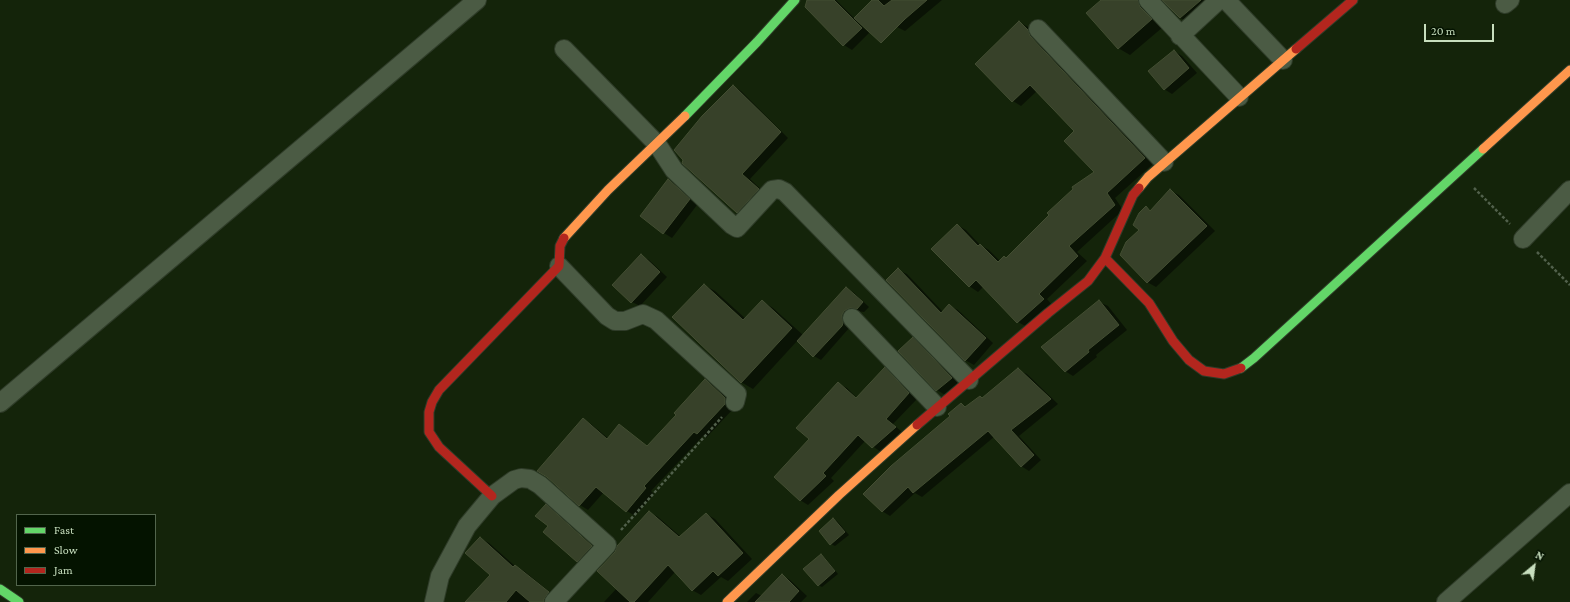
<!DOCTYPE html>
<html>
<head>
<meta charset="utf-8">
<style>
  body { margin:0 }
  #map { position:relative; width:1570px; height:602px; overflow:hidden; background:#14240a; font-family:"Crimson Pro",serif }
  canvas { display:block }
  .legend { position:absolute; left:16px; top:514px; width:140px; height:72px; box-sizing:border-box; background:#041300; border:1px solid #52654c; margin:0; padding:5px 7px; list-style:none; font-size:12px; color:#c8dfbe }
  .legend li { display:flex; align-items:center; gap:8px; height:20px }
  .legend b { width:20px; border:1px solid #52654c }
  .north { position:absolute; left:1514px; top:546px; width:40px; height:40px; -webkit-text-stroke:3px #041300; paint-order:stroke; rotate:29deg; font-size:11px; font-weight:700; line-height:16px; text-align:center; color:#c8dfbe }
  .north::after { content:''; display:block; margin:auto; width:14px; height:18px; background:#c8dfbe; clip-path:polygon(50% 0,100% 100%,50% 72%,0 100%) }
  .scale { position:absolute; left:1424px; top:24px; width:70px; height:18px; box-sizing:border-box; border:2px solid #c8dfbe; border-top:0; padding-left:5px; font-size:12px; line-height:14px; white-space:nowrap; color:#c8dfbe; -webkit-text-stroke:3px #041300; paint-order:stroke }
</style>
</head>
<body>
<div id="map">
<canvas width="1570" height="602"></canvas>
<ul class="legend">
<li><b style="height:5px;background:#63d668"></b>Fast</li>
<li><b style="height:5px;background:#ff974d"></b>Slow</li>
<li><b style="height:5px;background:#b3261e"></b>Jam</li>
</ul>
<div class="north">N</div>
<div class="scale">20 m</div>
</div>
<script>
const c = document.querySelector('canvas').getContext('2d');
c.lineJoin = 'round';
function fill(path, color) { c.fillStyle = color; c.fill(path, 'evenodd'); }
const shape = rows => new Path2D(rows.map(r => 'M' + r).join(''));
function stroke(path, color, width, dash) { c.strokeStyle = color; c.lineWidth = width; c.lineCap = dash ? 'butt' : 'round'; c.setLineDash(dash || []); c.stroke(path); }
fill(shape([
  [816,0,836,0,869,33,852,50,844,45,807,8],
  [878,0,942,0,905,31,897,27],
  [1103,0,1148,0,1163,27,1130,55,1118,48],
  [1165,0,1214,0,1188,22,1180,18],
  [1019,22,1028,27,1037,36,1154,163,1115,198,1123,210,1077,252,1087,261,1047,299,1052,305,1027,327,1018,322,984,286,978,292,969,286,957,225,966,230,980,245,989,250,1000,261,1006,258,1095,172,1076,131,1037,91,1021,106,1013,101],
  [1174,51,1182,56,1197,73,1172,94,1164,89],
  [733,86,741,91,788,138,750,179,766,194,746,217,737,212],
  [669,180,677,185,697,205,672,238,664,233],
  [1171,191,1179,195,1215,231,1156,287,1147,282,1140,230,1146,208,1151,211],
  [641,256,649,260,667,277,640,306,632,302],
  [898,270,907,274,943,312,950,306,958,310,993,343,974,365,965,360],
  [704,285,715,291,746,319,762,301,773,308,803,335,846,288,853,292,869,307,864,312,857,311,850,327,821,360,814,356,798,340,753,389,741,382],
  [1099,302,1108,306,1127,330,1096,355,1097,357,1073,376,1065,371],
  [913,339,921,344,960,383,945,395,937,390,900,351],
  [885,369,893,373,917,399,893,424,903,433,881,452,865,441,831,478,834,481,808,505,800,500,810,439,839,384,847,388,857,398],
  [1018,370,1027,374,1058,404,1019,436,1041,460,1029,471,1021,466,994,437,922,497,915,493,890,516,882,511,951,416,961,404,966,407,983,398],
  [705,380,713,385,733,403,733,409,706,438,703,436,651,491,654,494,635,516,627,511,604,492,588,510,580,505,583,419,591,424,609,439,619,426,648,447,677,415],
  [546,505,552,509,597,550,584,564,578,561,549,526],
  [649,512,658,517,681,537,706,514,715,519,752,559,728,581,721,577,701,595,692,590,675,572,648,602,604,602,617,588,616,553],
  [833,519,837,521,849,535,835,546,831,544,820,531],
  [480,538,489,543,515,566,524,571,557,598,554,602,467,602,491,575],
  [821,555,825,558,838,574,822,587,818,585],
  [782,575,790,580,807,596,801,602,747,602,756,593,762,596]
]), '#0007');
const building = shape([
  [807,0,834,0,862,28,843,46,805,7,807,0],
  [872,0,878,0,884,6,892,0,927,0,905,19,881,43,854,18,872,0],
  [1101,0,1138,0,1140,7,1152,19,1118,49,1086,13,1101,0],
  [1162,0,1201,0,1180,18,1162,0],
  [1019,21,1028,30,1030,36,1145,158,1107,193,1115,205,1069,246,1078,256,1039,294,1044,299,1017,323,976,280,969,287,931,249,957,224,978,246,980,244,998,262,1004,256,1006,258,1049,215,1047,213,1073,189,1072,187,1094,172,1064,141,1074,131,1030,85,1012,102,975,64,1019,21],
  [1174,50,1189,68,1164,90,1148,71,1174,50],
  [733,85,781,132,742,174,759,189,737,213,682,163,683,160,674,150,702,116,733,85],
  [668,179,690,199,663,234,640,216,668,179],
  [1170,189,1207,226,1147,283,1120,255,1126,242,1139,230,1133,225,1139,213,1146,206,1150,211,1170,189],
  [641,254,660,272,631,303,612,285,641,254],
  [898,268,941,313,949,304,986,338,965,361,886,280,898,268],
  [704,284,743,320,762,300,792,328,741,383,672,317,704,284],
  [846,287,863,302,857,309,850,308,844,311,842,315,843,323,842,326,813,357,797,341,846,287],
  [1099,300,1119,325,1088,350,1089,352,1065,372,1041,347,1099,300],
  [913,337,952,378,936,391,898,351,913,337],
  [885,367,909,393,886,419,896,427,872,448,858,435,823,473,826,476,800,501,774,477,809,439,796,428,838,382,856,398,885,367],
  [1018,368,1051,399,1011,430,1034,455,1021,467,988,431,913,493,908,487,882,512,863,494,891,466,950,416,948,414,961,403,965,407,980,396,982,398,1018,368],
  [705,379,725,398,725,404,697,434,694,432,644,486,646,488,626,512,596,487,579,506,547,477,537,471,583,418,607,439,619,424,647,446,676,415,674,413,705,379],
  [546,504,592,546,577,562,543,532,548,526,535,516,546,504],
  [649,511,679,537,706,513,743,553,718,576,713,571,692,591,668,565,634,602,630,602,597,571,615,552,617,546,649,511],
  [833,518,845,532,830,545,819,531,833,518],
  [480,537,513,567,515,565,549,592,544,599,544,602,530,602,516,590,506,602,465,602,490,575,465,553,480,537],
  [821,554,835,571,818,586,803,569,821,554],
  [782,574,799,591,789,602,755,602,782,574]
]);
fill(building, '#374129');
stroke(building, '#434e32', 1);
const street = shape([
  [1148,0,1239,97],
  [1226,0,1283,60],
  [1505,4,1510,0],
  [1038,29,1164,162],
  [1180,36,1219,0],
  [564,49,657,144,674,170,732,225,737,228,772,190,779,189,785,192,969,380],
  [1523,239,1570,190],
  [559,266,607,316,615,321,625,321,643,314,656,320,737,394,735,402],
  [852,318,937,407],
  [0,403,477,0],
  [434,602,440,576,467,526,492,496,514,480,521,478,530,479,540,485,607,545,554,602],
  [1446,602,1570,493]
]);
const fast = shape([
  [685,116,757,42,795,0],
  [1241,368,1254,358,1483,149],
  [0,589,19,602]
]);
const slow = shape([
  [1483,149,1570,70],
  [1139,188,1148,177,1296,49],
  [564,238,608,190,685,116],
  [727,602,839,495,917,425]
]);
const jam = shape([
  [1296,49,1353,0],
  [1105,258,1149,303,1173,341,1189,360,1204,371,1224,374,1241,368],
  [917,425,1048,313,1088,281,1105,258,1133,195,1139,188],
  [492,496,439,447,429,432,429,412,432,402,439,390,559,266,560,246,564,238]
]);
stroke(street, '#2f3c29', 20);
stroke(fast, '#2f3c29', 11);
stroke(slow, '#2f3c29', 11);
stroke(jam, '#2f3c29', 11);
stroke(shape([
  [1474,188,1510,224],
  [1537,252,1570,285],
  [621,530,722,417]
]), '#51604b', 2.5, [3, 2]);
stroke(street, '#4b5b44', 18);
stroke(fast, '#63d668', 9);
stroke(slow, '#ff974d', 9);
stroke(jam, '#b3261e', 9);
</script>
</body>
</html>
